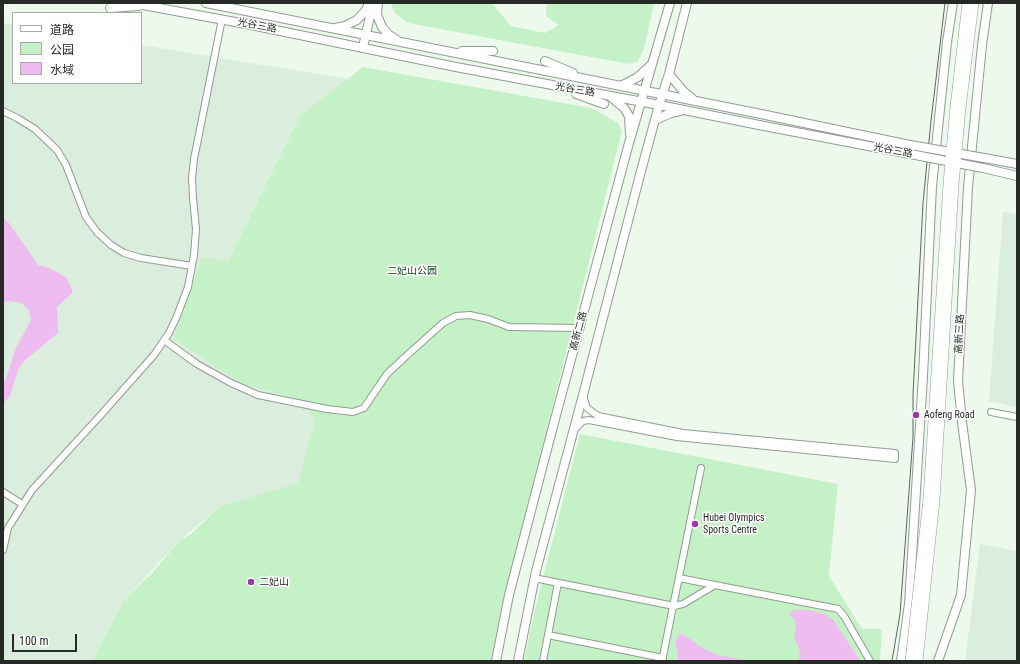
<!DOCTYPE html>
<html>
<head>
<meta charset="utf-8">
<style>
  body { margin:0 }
  #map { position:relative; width:1020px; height:664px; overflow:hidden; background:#edf9ed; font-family:"Roboto Condensed","Noto Sans SC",sans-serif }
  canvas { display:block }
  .frame { position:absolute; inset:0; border:4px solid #262a26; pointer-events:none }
  .legend { position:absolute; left:12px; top:12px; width:130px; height:72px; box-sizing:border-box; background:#fff; border:1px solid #a8aaa8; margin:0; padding:5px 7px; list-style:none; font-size:12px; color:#262a26 }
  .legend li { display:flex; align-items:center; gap:8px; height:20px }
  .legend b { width:20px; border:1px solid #a8aaa8 }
  .scale { position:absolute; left:12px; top:634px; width:65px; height:18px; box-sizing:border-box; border:2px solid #262a26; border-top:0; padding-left:5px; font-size:12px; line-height:14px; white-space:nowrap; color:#262a26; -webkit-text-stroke:3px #fff; paint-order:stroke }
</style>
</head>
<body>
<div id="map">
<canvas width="1020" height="664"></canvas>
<div class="frame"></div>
<ul class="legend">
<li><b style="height:5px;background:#fff"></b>道路</li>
<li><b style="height:11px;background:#c5f1c6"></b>公园</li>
<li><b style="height:11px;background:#efbcf2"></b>水域</li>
</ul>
<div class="scale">100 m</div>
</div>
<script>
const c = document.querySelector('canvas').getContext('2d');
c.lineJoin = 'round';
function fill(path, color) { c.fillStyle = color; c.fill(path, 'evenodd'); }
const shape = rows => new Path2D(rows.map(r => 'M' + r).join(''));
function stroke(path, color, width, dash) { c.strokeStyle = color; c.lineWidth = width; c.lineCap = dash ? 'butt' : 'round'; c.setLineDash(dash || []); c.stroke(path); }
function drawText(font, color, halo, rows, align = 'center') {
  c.font = font + ' "Roboto Condensed","Noto Sans SC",sans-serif'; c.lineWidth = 3; c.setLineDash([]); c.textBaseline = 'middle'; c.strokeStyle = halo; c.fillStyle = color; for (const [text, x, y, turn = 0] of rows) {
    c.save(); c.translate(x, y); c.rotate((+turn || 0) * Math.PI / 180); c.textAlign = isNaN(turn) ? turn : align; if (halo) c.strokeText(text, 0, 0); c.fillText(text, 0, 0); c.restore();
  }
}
fill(shape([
  [3,23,13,24,13,83,141,83,141,45,618,123,509,595,497,592,329,505,219,507,179,541,125,599,92,661,3,661],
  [1003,211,1017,214,1017,407,989,401],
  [980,544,1017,551,1017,661,965,661]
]), '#dbeddc');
fill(shape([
  [391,3,492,3,511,26,545,33,559,25,546,16,547,3,654,3,644,49,637,62,629,64,408,23,395,13],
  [363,67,591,108,618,123,622,131,501,610,493,661,92,661,125,599,154,571,179,541,191,534,219,507,298,483,315,421,301,400,243,384,174,339,202,257,228,262,301,115],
  [580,434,838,484,829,576,862,629,882,629,880,661,524,661,535,609]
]), '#c5f1c6');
fill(shape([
  [3,218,9,223,38,265,49,268,66,277,73,292,57,307,58,333,25,360,18,370,10,396,3,403,3,385,6,379,15,350,31,320,29,310,21,303,9,301,3,302],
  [792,610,809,610,825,614,834,621,858,657,859,661,799,661,800,651,794,637,796,627,795,620,790,615],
  [681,633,704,649,718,655,749,661,678,661,678,651,675,646,677,638]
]), '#efbcf2');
const minor = shape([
  [3,111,17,118,35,129,57,150,66,165,86,217,97,232,111,245,124,253,141,258,192,266],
  [164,340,197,364,231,383,258,395,327,409,353,412,364,408,387,374,404,358,443,323,456,316,470,315,488,319,509,327,580,328],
  [991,412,1017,417],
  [574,430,583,421,589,420,677,437,895,459,895,453,683,433,598,416,587,408,583,396],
  [3,492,22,504],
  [3,550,8,528,32,490,99,417,154,355,169,333,177,316,188,287,194,255,196,229,193,198,192,178,194,159,222,19],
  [534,578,674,606,683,604,715,585],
  [679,578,838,609,844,616,870,661],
  [548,635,663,658],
  [543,661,558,583],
  [662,661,701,468]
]);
const major = shape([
  [132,3,246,24,456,67,659,105,759,125],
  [206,3,761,114],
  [378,3,377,15,382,27,389,35,397,40],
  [110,8,139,6],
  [335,28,345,26,357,20,366,10,369,3],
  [363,47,373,3],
  [462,51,493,51],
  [545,61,573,73],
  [669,74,684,92,692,98],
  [621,86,638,77,651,65],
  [576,94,604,104],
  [611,97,624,108,629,116,630,134],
  [655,120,671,113,680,111],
  [984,158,1017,164],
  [983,168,1017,176],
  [496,661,509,595,551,434,629,143,670,3],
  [518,661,536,571,583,395,641,171,659,105,669,74,687,3],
  [901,661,909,604,923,376,932,186,947,42,953,3],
  [938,661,961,595,971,490,962,422,958,381,968,187,982,45,988,3]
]);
stroke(minor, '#929c92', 8);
stroke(major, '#929c92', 10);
stroke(minor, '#fff', 6);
stroke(major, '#fff', 8);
stroke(shape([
  [892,661,900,614,913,437,913,394,923,203,931,121,945,3]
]), '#5f655f', 1);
const majorBridge = shape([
  [761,114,905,144,984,158],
  [759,125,983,168]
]);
const highwayBridge = shape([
  [910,661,928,499,948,184,955,107,967,3],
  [918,661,935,500,954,184,961,108,974,3]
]);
stroke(majorBridge, '#929c92', 10, []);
stroke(highwayBridge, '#929c92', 10, []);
stroke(majorBridge, '#fff', 8);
stroke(highwayBridge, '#fff', 9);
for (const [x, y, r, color] of [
  [916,415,4,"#9a3ba3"],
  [695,524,4,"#9a3ba3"],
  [251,582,4,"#9a3ba3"]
]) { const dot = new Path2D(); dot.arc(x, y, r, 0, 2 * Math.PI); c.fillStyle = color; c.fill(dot); stroke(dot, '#fff', 1.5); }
drawText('10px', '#262a26', '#fff', [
  ["光谷三路",257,26,11],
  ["光谷三路",575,90,10],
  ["光谷三路",893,151,11],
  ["高新二路",579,331,-75],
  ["高新三路",960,334,-87]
]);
drawText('10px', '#0d4616', '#fff', [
  ["二妃山公园",412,271]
]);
drawText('10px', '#262a26', '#fff', [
  ["Aofeng Road",924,415],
  ["Hubei Olympics",703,518],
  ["Sports Centre",703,530],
  ["二妃山",259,582]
], 'left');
</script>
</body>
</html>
